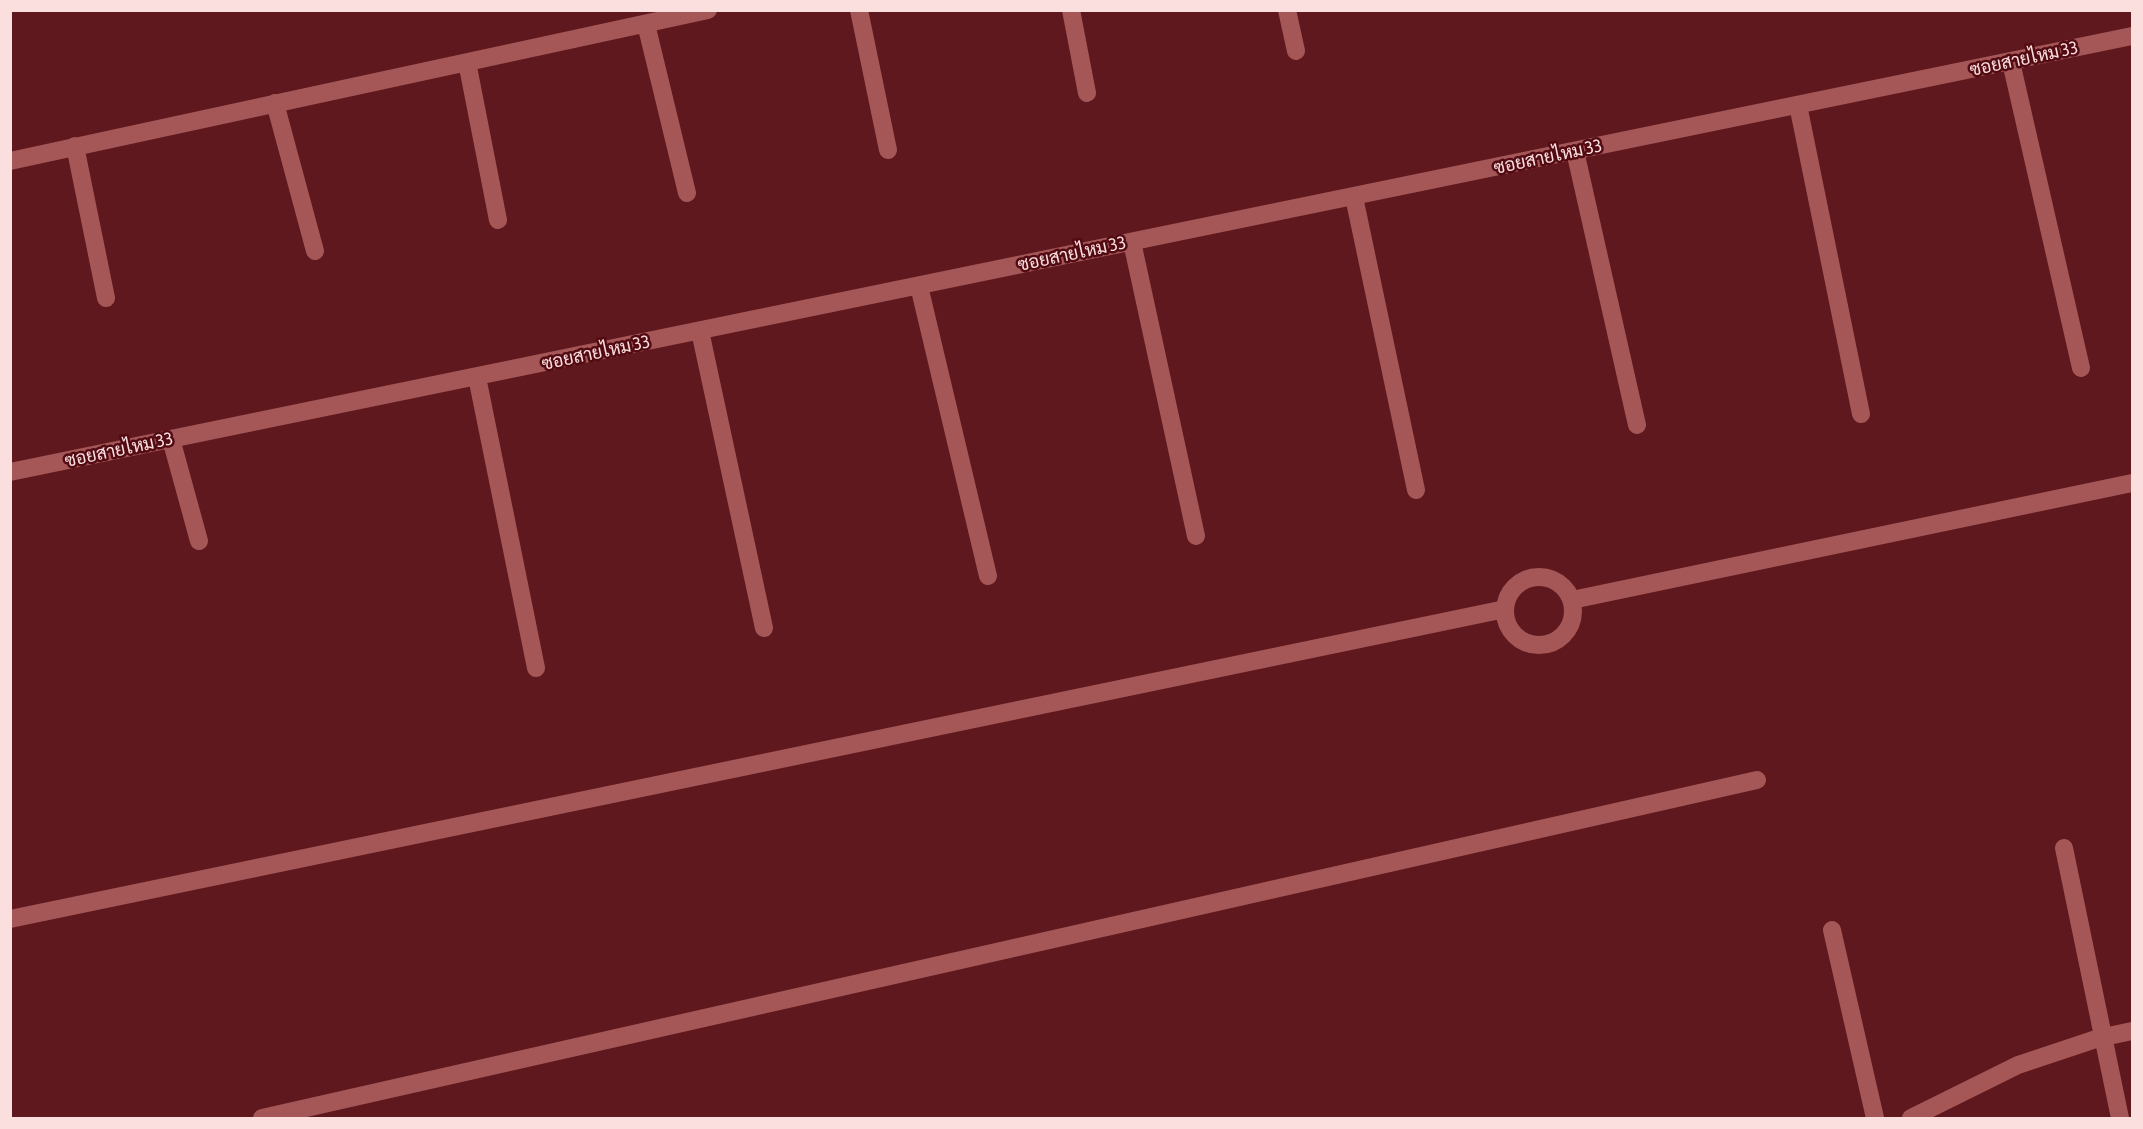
<!DOCTYPE html>
<html>
<head>
<meta charset="utf-8">
<style>
  body { margin:0 }
  #map { position:relative; width:2143px; height:1129px; overflow:hidden; background:#5f181d; font-family:"Asap Condensed",sans-serif }
  canvas { display:block }
  .frame { position:absolute; inset:0; border:12px solid #fbdfde; pointer-events:none }
</style>
</head>
<body>
<div id="map">
<canvas width="2143" height="1129"></canvas>
<div class="frame"></div>
</div>
<script>
const c = document.querySelector('canvas').getContext('2d');
c.lineJoin = 'round';
const shape = rows => new Path2D(rows.map(r => 'M' + r).join(''));
function stroke(path, color, width, dash) { c.strokeStyle = color; c.lineWidth = width; c.lineCap = dash ? 'butt' : 'round'; c.setLineDash(dash || []); c.stroke(path); }
function drawText(font, color, halo, rows, align = 'center') {
  c.font = font + ' "Asap Condensed",Sarabun,sans-serif'; c.lineWidth = 5; c.setLineDash([]); c.textBaseline = 'middle'; c.strokeStyle = halo; c.fillStyle = color; for (const [text, x, y, turn = 0] of rows) {
    c.save(); c.translate(x, y); c.rotate((+turn || 0) * Math.PI / 180); c.textAlign = isNaN(turn) ? turn : align; if (halo) c.strokeText(text, 0, 0); c.fillText(text, 0, 0); c.restore();
  }
}
stroke(shape([
  [859,10,888,150],
  [1071,10,1087,93],
  [1287,10,1296,51],
  [646,24,687,193],
  [467,62,498,220],
  [2011,62,2081,368],
  [275,103,315,251],
  [1798,105,1861,414],
  [75,146,106,298],
  [1575,151,1637,425],
  [10,161,708,10],
  [1354,197,1416,490],
  [1132,242,1196,536],
  [919,286,988,576],
  [700,331,764,628],
  [477,377,536,668],
  [171,439,199,541],
  [10,472,2132,36],
  '1505 611a34 34 0 1 1 68 0a34 34 0 1 1-68 0Z',
  [1572,600,2132,483],
  [2064,848,2120,1118],
  [10,919,1505,609],
  [1832,930,1875,1118],
  [262,1118,1757,780],
  [1911,1118,2018,1065,2099,1038,2132,1031]
]), '#a55757', 18);
drawText('18px', '#fbdfde', '#530b13', [
  ["ซอยสายไหม 33",2024,59,-12],
  ["ซอยสายไหม 33",1548,157,-12],
  ["ซอยสายไหม 33",1072,254,-12],
  ["ซอยสายไหม 33",596,353,-12],
  ["ซอยสายไหม 33",119,450,-12]
]);
</script>
</body>
</html>
